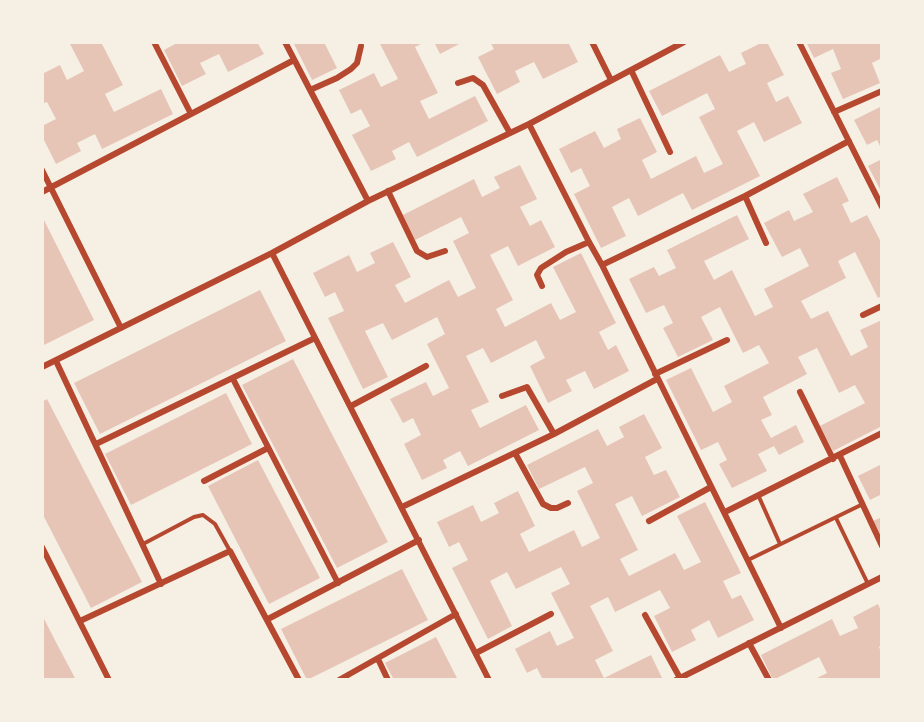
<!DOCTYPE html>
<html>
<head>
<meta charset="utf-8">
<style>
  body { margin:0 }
  #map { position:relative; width:924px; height:722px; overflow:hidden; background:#f6efe4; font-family:"IBM Plex Sans",sans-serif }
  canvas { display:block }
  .frame { position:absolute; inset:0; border:44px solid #f6efe4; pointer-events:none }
</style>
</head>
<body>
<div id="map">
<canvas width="924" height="722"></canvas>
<div class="frame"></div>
</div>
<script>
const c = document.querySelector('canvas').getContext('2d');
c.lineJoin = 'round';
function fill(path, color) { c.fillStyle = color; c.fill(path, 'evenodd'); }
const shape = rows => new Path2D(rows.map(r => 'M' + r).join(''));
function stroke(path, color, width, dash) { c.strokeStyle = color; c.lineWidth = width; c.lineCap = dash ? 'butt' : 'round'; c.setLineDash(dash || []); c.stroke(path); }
fill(shape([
  [69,42,101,42,123,85,105,94,114,112,161,89,173,114,102,149,95,134,77,143,81,151,56,164,42,136,42,126,56,119,47,102,42,104,42,74,60,65,67,80,84,71],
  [179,42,257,42,264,54,228,72,219,54,200,63,206,74,182,86,164,50],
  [293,42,324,42,337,68,312,80],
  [379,42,425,42,415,47,438,93,420,101,429,119,475,96,488,121,417,157,409,142,392,151,396,159,371,171,352,135,370,126,361,109,351,114,339,90,374,73,381,87,398,79],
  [434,42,463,42,440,54],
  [490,42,568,42,578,62,543,79,534,62,515,71,520,82,497,94,478,57,494,49],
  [763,42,767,42,784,75,767,83,776,102,788,96,802,123,764,142,754,122,737,131,760,176,692,210,683,193,638,216,629,198,612,207,626,236,601,248,574,194,590,186,581,168,571,173,559,149,595,131,604,148,621,139,617,129,640,118,657,152,642,160,651,179,696,156,704,173,723,164,699,117,715,109,707,93,662,116,649,91,720,55,729,72,746,64,741,53],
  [806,42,882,42,882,58,872,63,880,83,843,99,831,73,841,69,833,49,814,58],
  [882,106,882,150,877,140,867,145,854,120],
  [882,159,882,193,868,166],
  [520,165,537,199,520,207,530,226,541,220,555,247,518,266,508,246,490,255,513,300,496,309,505,327,551,303,560,320,576,312,553,267,581,253,616,323,599,332,608,350,616,345,629,371,594,389,585,371,566,380,572,391,548,403,530,366,545,358,536,340,491,363,483,348,466,356,489,402,471,410,480,428,526,405,539,430,468,466,460,451,443,460,447,468,422,480,404,444,421,435,413,418,403,423,390,399,426,382,433,396,449,388,427,344,445,334,437,317,392,340,383,323,365,331,388,377,363,389,328,318,344,311,335,292,325,297,313,273,349,255,357,272,375,263,370,253,393,242,411,277,395,285,405,303,449,280,458,297,476,288,453,241,469,233,461,217,415,240,403,215,474,179,482,197,500,188,494,177],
  [837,177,849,201,842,204,851,223,867,215,882,244,882,296,878,298,855,252,838,261,846,278,801,301,811,319,828,311,851,356,868,347,860,330,882,320,882,426,833,451,820,426,865,403,855,385,839,393,817,348,798,357,807,374,763,397,772,415,761,420,771,438,796,425,804,442,779,455,774,446,758,454,767,471,732,488,719,464,727,460,718,442,701,450,666,380,691,368,713,412,732,402,724,386,769,363,759,345,743,353,720,307,701,317,713,340,678,357,663,328,673,323,664,305,646,313,629,279,654,267,659,276,676,268,667,250,737,215,749,239,704,261,714,280,732,270,755,316,773,307,764,289,809,266,800,248,782,257,764,223,789,210,794,221,813,212,803,194],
  [42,216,94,320,42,346],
  [260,290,286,341,100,434,74,383],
  [293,359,388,542,337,568,242,385],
  [226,393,252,444,131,505,105,454],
  [47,399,142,582,91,608,42,513,42,402],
  [644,414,662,448,645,457,654,475,666,470,680,497,642,516,632,496,615,504,638,550,620,559,629,576,675,553,684,570,701,562,677,516,705,502,741,573,723,581,732,599,741,595,754,620,718,638,709,620,691,630,696,640,672,652,654,616,670,608,660,590,615,612,608,597,590,606,613,651,595,660,604,678,651,655,663,680,543,680,537,668,527,673,515,649,550,631,557,646,574,638,551,593,570,584,561,567,516,589,507,572,490,581,512,626,488,639,452,568,468,560,459,542,449,547,437,522,473,505,481,522,499,513,494,503,518,491,535,526,520,534,529,552,574,530,582,547,600,538,577,491,593,483,585,467,539,489,527,465,598,429,607,446,624,437,619,427],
  [258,460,320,578,269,604,208,486],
  [882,464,882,499,880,495,870,500,858,476],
  [882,517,882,539,873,521],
  [402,569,428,620,307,680,281,629],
  [878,604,882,613,882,645,879,647,882,654,882,680,813,680,827,673,819,657,773,680,761,655,832,619,840,636,858,628,853,617],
  [42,615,58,646,76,680,42,680],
  [436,637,458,680,394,680,385,663]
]), '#e6c5b7');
stroke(shape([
  [42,43,42,42],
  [759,497,780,544],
  [836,518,868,584],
  [143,544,194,517,203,515,215,524,230,551],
  [748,560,863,504]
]), '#b5482f', 4);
stroke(shape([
  [154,42,191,114,294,60],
  [285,42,368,201],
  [592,42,611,80],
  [799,42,882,207],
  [631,70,670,152],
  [458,83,473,78,483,85,510,133],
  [310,90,337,78,351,69,357,63,361,46],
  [834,112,882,91],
  [529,124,589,242,602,265,781,628],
  [42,170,121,328],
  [388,191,417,251,427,257,445,251],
  [42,192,191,114],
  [745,196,766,243],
  [272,253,489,680],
  [602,265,745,196,849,141],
  [542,286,537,275,541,268,566,252,589,242],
  [863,315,882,306],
  [56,361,161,584],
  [42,367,272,253,368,201,529,124,684,42],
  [655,374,727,340],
  [233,379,338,583],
  [800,392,833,459],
  [502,396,527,387,554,434],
  [351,406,426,366],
  [96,444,315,338],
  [515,453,543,504,551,508,557,508,568,503],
  [840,456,882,546],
  [204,481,268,448],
  [402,507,554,434,657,379],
  [725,512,882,433],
  [649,521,711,487],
  [42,547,109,680],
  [645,615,680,678],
  [268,619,419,540],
  [80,621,230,551,299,680],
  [749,643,769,680],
  [476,653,551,614],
  [378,659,388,680],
  [339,680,456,614],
  [676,680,882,577]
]), '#b5482f', 6);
</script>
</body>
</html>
